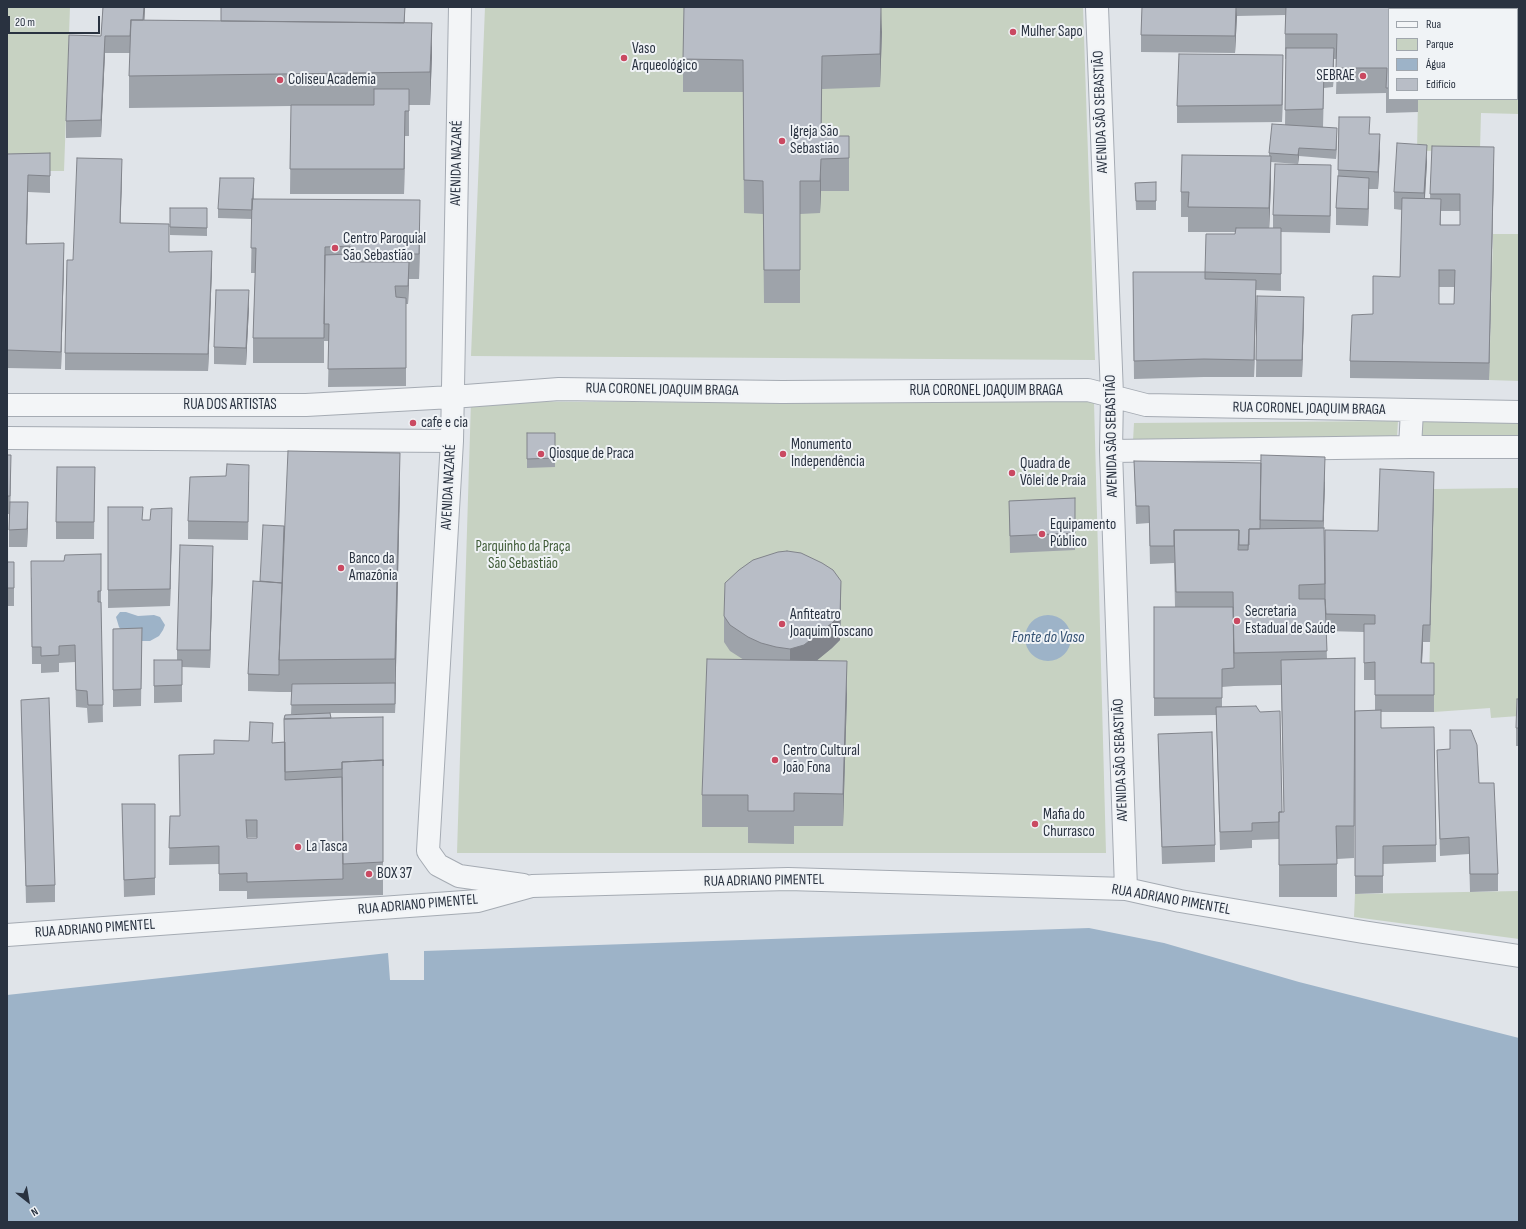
<!DOCTYPE html>
<html>
<head>
<meta charset="utf-8">
<style>
  body { margin:0 }
  #map { position:relative; width:1526px; height:1229px; overflow:hidden; background:#e0e4e9; font-family:"Sofia Sans Condensed",sans-serif }
  canvas { display:block }
  .frame { position:absolute; inset:0; border:8px solid #293240; pointer-events:none }
  .legend { position:absolute; left:1388px; top:8px; width:130px; height:92px; box-sizing:border-box; background:#f0f3f6; border:1px solid #a0a6ad; margin:0; padding:5px 7px; list-style:none; font-size:12px; color:#293240 }
  .legend li { display:flex; align-items:center; gap:8px; height:20px }
  .legend b { width:20px; border:1px solid #a0a6ad }
  .north { position:absolute; left:8px; top:1181px; width:40px; height:40px; -webkit-text-stroke:3px #f0f3f6; paint-order:stroke; rotate:149deg; font-size:11px; font-weight:700; line-height:16px; text-align:center; color:#293240 }
  .north::after { content:''; display:block; margin:auto; width:14px; height:18px; background:#293240; clip-path:polygon(50% 0,100% 100%,50% 72%,0 100%) }
  .scale { position:absolute; left:8px; top:16px; width:92px; height:18px; box-sizing:border-box; border:2px solid #293240; border-top:0; padding-left:5px; font-size:12px; line-height:14px; white-space:nowrap; color:#293240; -webkit-text-stroke:3px #f0f3f6; paint-order:stroke }
</style>
</head>
<body>
<div id="map">
<canvas width="1526" height="1229"></canvas>
<div class="frame"></div>
<ul class="legend">
<li><b style="height:5px;background:#f3f5f7"></b>Rua</li>
<li><b style="height:11px;background:#c7d2c2"></b>Parque</li>
<li><b style="height:11px;background:#9db3c8"></b>Água</li>
<li><b style="height:11px;background:#b8bdc6"></b>Edifício</li>
</ul>
<div class="north">N</div>
<div class="scale">20 m</div>
</div>
<script>
const c = document.querySelector('canvas').getContext('2d');
c.lineJoin = 'round';
function fill(path, color) { c.fillStyle = color; c.fill(path, 'evenodd'); }
const shape = rows => new Path2D(rows.map(r => 'M' + r).join(''));
function stroke(path, color, width, dash) { c.strokeStyle = color; c.lineWidth = width; c.lineCap = dash ? 'butt' : 'round'; c.setLineDash(dash || []); c.stroke(path); }
function drawText(font, color, halo, rows, align = 'center') {
  c.font = font + ' "Sofia Sans Condensed",sans-serif'; c.lineWidth = 4; c.setLineDash([]); c.textBaseline = 'middle'; c.strokeStyle = halo; c.fillStyle = color; for (const [text, x, y, turn = 0] of rows) {
    c.save(); c.translate(x, y); c.rotate((+turn || 0) * Math.PI / 180); c.textAlign = isNaN(turn) ? turn : align; if (halo) c.strokeText(text, 0, 0); c.fillText(text, 0, 0); c.restore();
  }
}
fill(shape([
  [7,7,70,7,64,171,7,171],
  [485,7,1083,7,1095,360,471,356],
  [1419,7,1519,7,1519,114,1481,113,1480,150,1417,151,1418,99,1517,99,1517,9,1419,9],
  [1493,234,1519,234,1519,381,1489,380],
  [471,401,785,403,857,402,1094,402,1106,853,457,853],
  [1421,420,1519,422,1519,438,1420,435],
  [1398,421,1397,437,1133,441,1134,423],
  [1519,488,1519,716,1491,718,1490,708,1434,712,1434,680,1429,680,1434,489],
  [1519,891,1519,939,1354,917,1355,894]
]), '#c7d2c2');
fill(shape([
  [120,612,126,612,138,616,154,615,160,617,165,625,163,630,159,636,150,641,139,641,123,632,119,627,116,617],
  '1025 638a23 23 0 1 1 46 0a23 23 0 1 1-46 0Z',
  [1089,928,1164,943,1299,982,1519,1038,1519,1222,7,1222,7,995,388,953,390,980,424,980,424,951]
]), '#9db3c8');
const minor = shape([
  [460,7,452,441,428,851,438,865,459,876,523,885],
  [1097,7,1112,395,1111,451,1126,889],
  [7,405,306,405,452,397,559,389,782,392,1088,390,1146,405,1519,412],
  [7,438,452,441],
  [1410,447,1412,411],
  [1111,451,1410,447,1519,447],
  [7,935,478,901,532,886,788,879,1126,889,1180,901,1363,932,1519,956]
]);
stroke(minor, '#a5abb3', 24);
stroke(minor, '#f3f5f7', 22);
fill(shape([
  [103,7,145,7,144,20,221,21,221,7,405,7,405,23,432,56,430,105,409,105,409,136,405,136,404,194,290,194,291,106,129,108,129,76,130,53,105,53,101,137,66,138,66,121,101,36],
  [1133,7,1419,7,1419,9,1389,9,1389,99,1418,99,1418,112,1386,113,1386,93,1336,94,1337,59,1334,59,1333,87,1324,88,1323,127,1337,136,1336,159,1299,156,1298,164,1271,162,1271,182,1269,228,1273,228,1273,215,1331,182,1330,233,1281,232,1281,291,1256,290,1254,377,1204,377,1134,379,1133,290,1205,272,1235,234,1235,232,1188,232,1188,217,1181,217,1181,192,1269,156,1269,153,1285,125,1286,59,1285,59,1285,15,1237,16,1235,53,1141,52,1141,35,1142,8,1133,8],
  [882,32,880,87,822,89,821,136,849,136,849,191,821,191,820,213,800,214,800,303,764,303,763,214,744,213,743,92,683,92,683,59],
  [1283,72,1282,122,1177,123,1177,106],
  [1339,117,1370,134,1380,151,1378,189,1369,189,1368,226,1336,225,1336,208,1338,176],
  [1432,146,1494,164,1489,380,1350,378,1350,361,1373,314,1400,277,1402,210,1394,209,1394,192,1427,162,1425,198,1430,199],
  [1441,211,1460,211,1460,225,1441,225],
  [1439,287,1454,287,1454,304,1439,304],
  [50,153,50,193,28,192,27,244,64,260,61,369,7,368,7,154],
  [122,177,120,223,169,252,212,268,208,371,65,370,65,353,73,260],
  [1156,182,1156,210,1136,210,1135,183],
  [254,187,254,199,420,225,419,279,409,279,408,304,406,304,406,386,328,387,329,341,324,341,324,363,253,363,253,338,255,273,251,273,252,219,218,218,218,209],
  [207,208,207,236,170,235,170,227],
  [1257,296,1304,314,1302,377,1256,377],
  [249,307,246,365,214,364,214,347],
  [527,433,555,433,555,467,527,468],
  [7,455,11,472,10,502,28,519,27,547,9,547,9,514,7,514],
  [1134,461,1325,482,1323,528,1325,579,1378,531,1434,489,1430,642,1423,642,1422,663,1434,663,1434,712,1381,712,1381,727,1436,845,1436,862,1383,864,1383,893,1355,894,1355,711,1375,710,1375,680,1364,680,1364,632,1326,631,1327,659,1355,658,1354,858,1337,859,1337,897,1279,897,1279,839,1252,840,1252,848,1220,850,1216,715,1154,716,1154,607,1175,607,1174,563,1150,564,1149,523,1136,524],
  [1281,685,1284,812,1282,812,1222,707,1222,687,1234,686],
  [95,467,94,539,56,539,56,522],
  [226,476,249,482,248,540,188,539,188,521],
  [400,486,395,713,330,713,331,718,383,717,383,895,343,896,247,899,247,891,219,891,219,864,169,865,170,816,180,816,179,755,214,754,273,743,284,742,285,715,317,714,291,714,292,692,279,692,248,691,248,674,260,581,284,526],
  [247,837,257,837,257,838,247,838],
  [1075,498,1075,550,1010,553,1009,501],
  [108,507,143,520,172,525,170,606,108,608],
  [101,554,101,602,103,722,88,723,87,708,76,707,75,662,59,663,59,672,41,673,41,664,32,664,31,578,64,561],
  [7,562,14,562,14,606,7,606],
  [213,563,210,668,182,667,182,702,154,703,154,660,177,660,177,650],
  [841,606,840,640,832,648,816,661,847,694,843,826,794,826,794,844,748,843,748,827,702,827,702,795,744,660,730,651,724,642,724,616],
  [142,628,141,706,113,707,113,629],
  [1519,699,1519,746,1516,746,1516,728],
  [21,700,55,885,55,902,26,903],
  [1158,734,1215,845,1215,862,1162,864],
  [1437,750,1479,783,1498,874,1498,891,1470,892,1469,854,1440,856],
  [122,804,155,804,155,895,124,897]
]), '#9ea3aa');
fill(shape([
  [144,7,145,7,143,53],
  [881,7,882,32,880,87,880,54],
  [1236,7,1237,16,1235,53,1235,36],
  [432,23,432,56,430,105,430,72],
  [105,36,105,53,101,137,101,120],
  [1334,48,1334,65,1333,87,1333,70],
  [1283,55,1283,72,1282,122,1282,105],
  [822,56,822,89,821,159],
  [405,111,405,136,404,194,404,169],
  [1337,128,1337,136,1336,159,1336,150],
  [1380,134,1380,151,1378,189,1378,172],
  [1427,145,1427,162,1424,211,1424,193],
  [1494,147,1494,164,1489,380,1489,363],
  [1299,148,1299,156,1298,164,1298,155],
  [1271,156,1271,182,1269,233,1269,208],
  [122,159,122,177,120,241,120,223],
  [821,159,821,191,820,213,820,181],
  [1331,165,1331,182,1330,233,1330,216],
  [28,175,28,192,26,261,26,244],
  [1369,178,1369,195,1368,226,1368,209],
  [420,200,420,225,419,279,419,254],
  [64,243,64,260,61,369,61,352],
  [212,251,212,268,208,371,208,354],
  [409,262,409,279,408,304,408,286],
  [1256,280,1256,297,1254,377,1254,360],
  [249,290,249,307,246,365,246,348],
  [1304,297,1304,314,1302,377,1302,360],
  [400,453,400,486,395,713,395,659],
  [11,455,11,472,10,513,10,496],
  [1325,457,1325,482,1323,546,1323,521],
  [1434,472,1434,489,1430,642,1430,625],
  [28,502,28,519,27,547,27,529],
  [172,508,172,525,170,606,170,589],
  [213,546,213,563,210,668,210,650],
  [841,581,841,606,840,640,832,648,804,671,790,674,790,649],
  [1423,625,1423,642,1421,680,1421,663],
  [847,661,847,694,843,826,843,794]
]), '#81848b');
const building = shape([
  [103,7,144,7,143,20,131,20,130,36,105,36,101,120,66,121,69,35,101,36,103,7],
  [221,7,405,7,404,23,221,21,221,7],
  [684,7,881,7,880,54,822,56,821,136,849,136,849,158,821,159,820,181,800,181,800,270,764,270,763,181,744,180,743,60,683,59,684,7],
  [1142,7,1236,7,1235,36,1141,35,1142,7],
  [1286,7,1419,7,1419,9,1389,9,1389,88,1386,88,1387,68,1336,68,1337,34,1285,34,1286,7],
  [131,20,432,23,430,72,129,76,131,20],
  [1286,48,1334,48,1333,70,1324,70,1323,109,1285,110,1286,48],
  [1179,54,1283,55,1282,105,1177,106,1179,54],
  [374,89,409,89,409,111,405,111,404,169,290,169,291,105,374,105,374,89],
  [1339,117,1370,117,1369,134,1380,134,1378,172,1338,170,1339,117],
  [1272,124,1337,128,1336,150,1299,148,1298,155,1269,153,1272,124],
  [1397,143,1427,145,1424,193,1394,192,1397,143],
  [1432,146,1494,147,1489,363,1350,361,1352,315,1373,314,1373,276,1400,277,1402,198,1441,199,1440,225,1460,225,1460,194,1430,194,1432,146],
  [1439,270,1455,270,1454,304,1439,304,1439,270],
  [50,153,50,176,28,175,26,244,64,243,61,352,7,350,7,154,50,153],
  [1182,155,1271,156,1269,208,1188,207,1189,192,1181,192,1182,155],
  [77,158,122,159,120,223,169,224,169,252,212,251,208,354,65,353,67,260,73,260,77,158],
  [1275,164,1331,165,1330,216,1273,215,1275,164],
  [1338,176,1369,178,1368,209,1336,208,1338,176],
  [220,178,254,178,252,210,218,209,220,178],
  [1156,182,1156,201,1136,201,1135,183,1156,182],
  [252,199,420,200,419,254,350,254,350,246,325,247,324,338,253,338,256,248,251,248,252,199],
  [170,208,207,208,207,228,170,227,170,208],
  [1236,228,1281,228,1281,274,1205,272,1205,279,1256,280,1254,360,1204,359,1134,361,1133,272,1205,272,1206,234,1235,234,1236,228],
  [350,254,350,262,409,262,408,286,395,286,396,297,406,298,406,368,328,369,329,324,324,324,325,255,350,254],
  [216,290,249,290,246,348,214,347,216,290],
  [1257,296,1304,297,1302,360,1256,360,1257,296],
  [527,433,555,433,555,458,527,459,527,433],
  [288,451,400,453,395,659,279,660,288,451],
  [7,455,11,455,10,496,7,496,7,455],
  [1261,455,1325,457,1323,521,1260,520,1261,455],
  [1134,461,1261,463,1260,529,1249,529,1249,545,1239,545,1239,530,1174,530,1174,546,1150,546,1149,506,1136,506,1134,461],
  [227,464,249,465,248,522,188,521,190,477,226,476,227,464],
  [57,467,95,467,94,522,56,522,57,467],
  [1380,469,1434,472,1430,625,1423,625,1421,663,1434,663,1434,695,1375,695,1375,662,1364,663,1364,624,1375,624,1375,615,1326,614,1325,599,1325,530,1378,531,1380,469],
  [1075,498,1075,533,1010,536,1009,501,1075,498],
  [10,502,28,502,27,529,9,530,10,502],
  [108,507,143,507,142,520,150,520,151,509,172,508,170,589,108,590,108,507],
  [263,525,284,526,282,583,260,581,263,525],
  [1324,528,1325,584,1299,585,1299,599,1325,599,1327,651,1234,653,1233,592,1176,592,1174,530,1239,530,1238,550,1248,550,1249,529,1324,528],
  [180,545,213,546,210,650,177,650,180,545],
  [787,551,801,553,822,563,833,570,841,581,840,615,832,623,804,645,790,649,776,647,761,643,748,637,730,625,724,616,725,583,739,570,753,560,778,552,787,551],
  [101,554,101,591,98,591,98,602,101,602,103,705,88,705,87,691,76,690,75,645,59,646,59,655,41,656,41,647,32,647,31,561,64,561,65,555,101,554],
  [7,562,14,562,14,588,7,588,7,562],
  [253,581,282,583,279,660,279,675,248,674,253,581],
  [1154,607,1233,607,1234,668,1222,669,1222,698,1154,698,1154,607],
  [142,628,141,689,113,690,113,629,142,628],
  [1355,658,1354,826,1336,826,1337,864,1279,865,1279,812,1284,812,1281,660,1355,658],
  [707,659,847,661,843,794,794,793,794,811,748,811,748,795,702,795,707,659],
  [154,660,182,660,182,685,154,686,154,660],
  [395,683,395,704,291,705,292,684,395,683],
  [49,698,55,885,26,886,21,700,49,698],
  [1517,699,1519,699,1519,728,1516,728,1517,699],
  [1256,706,1260,712,1280,711,1282,812,1279,812,1279,822,1252,823,1252,831,1220,832,1216,707,1256,706],
  [1381,710,1381,728,1434,727,1436,845,1383,846,1383,876,1355,876,1355,711,1381,710],
  [330,713,331,718,284,719,285,715,330,713],
  [383,717,383,766,383,760,342,762,342,769,285,772,284,719,383,717],
  [250,722,273,723,272,743,285,742,285,780,342,777,343,879,247,882,247,873,219,874,219,846,169,848,170,816,180,816,179,755,214,754,214,740,249,741,250,722],
  [246,820,257,820,257,838,247,838,246,820],
  [1450,730,1471,730,1477,745,1479,783,1494,783,1498,874,1470,874,1469,837,1440,839,1437,750,1450,749,1450,730],
  [1212,732,1215,845,1162,847,1158,734,1212,732],
  [383,760,383,862,343,864,342,762,383,760],
  [122,804,155,804,155,878,124,880,122,804]
]);
fill(building, '#b8bdc6');
stroke(building, '#81848b', 1);
for (const [x, y, r, color] of [
  [1013,32,4,"#ca4961"],
  [624,58,4,"#ca4961"],
  [1363,76,4,"#ca4961"],
  [280,80,4,"#ca4961"],
  [782,141,4,"#ca4961"],
  [335,248,4,"#ca4961"],
  [413,423,4,"#ca4961"],
  [541,454,4,"#ca4961"],
  [783,454,4,"#ca4961"],
  [1012,473,4,"#ca4961"],
  [1042,534,4,"#ca4961"],
  [341,568,4,"#ca4961"],
  [1237,621,4,"#ca4961"],
  [782,624,4,"#ca4961"],
  [775,760,4,"#ca4961"],
  [1035,824,4,"#ca4961"],
  [298,847,4,"#ca4961"],
  [369,874,4,"#ca4961"]
]) { const dot = new Path2D(); dot.arc(x, y, r, 0, 2 * Math.PI); c.fillStyle = color; c.fill(dot); stroke(dot, '#f0f3f6', 1.5); }
drawText('15px', '#293240', '#f0f3f6', [
  ["Mulher Sapo",1021,32],
  ["Vaso",632,49],
  ["Arqueológico",632,66],
  ["SEBRAE",1355,76,"right"],
  ["Coliseu Academia",288,80],
  ["Igreja São",790,132],
  ["Sebastião",790,149],
  ["Centro Paroquial",343,239],
  ["São Sebastião",343,256],
  ["cafe e cia",421,423],
  ["Monumento",791,445],
  ["Independência",791,462],
  ["Qiosque de Praca",549,454],
  ["Quadra de",1020,464],
  ["Vôlei de Praia",1020,481],
  ["Equipamento",1050,525],
  ["Público",1050,542],
  ["Banco da",349,559],
  ["Amazônia",349,576],
  ["Secretaria",1245,612],
  ["Estadual de Saúde",1245,629],
  ["Anfiteatro",790,615],
  ["Joaquim Toscano",790,632],
  ["Centro Cultural",783,751],
  ["João Fona",783,768],
  ["Mafia do",1043,815],
  ["Churrasco",1043,832],
  ["La Tasca",306,847],
  ["BOX 37",377,874]
], 'left');
drawText('15px', '#293240', '#f0f3f6', [
  ["AVENIDA SÃO SEBASTIÃO",1101,112,-92],
  ["AVENIDA NAZARÉ",457,163,-89],
  ["RUA CORONEL JOAQUIM BRAGA",662,390,1],
  ["RUA CORONEL JOAQUIM BRAGA",986,391],
  ["RUA DOS ARTISTAS",230,405],
  ["RUA CORONEL JOAQUIM BRAGA",1309,409,1],
  ["AVENIDA SÃO SEBASTIÃO",1112,436,-91],
  ["AVENIDA NAZARÉ",449,487,-87],
  ["AVENIDA SÃO SEBASTIÃO",1121,760,-92],
  ["RUA ADRIANO PIMENTEL",764,881,-1],
  ["RUA ADRIANO PIMENTEL",1171,900,10],
  ["RUA ADRIANO PIMENTEL",418,905,-5],
  ["RUA ADRIANO PIMENTEL",95,929,-4]
]);
drawText('15px', '#3f5b37', '#f0f3f6', [
  ["Parquinho da Praça",523,547],
  ["São Sebastião",523,564]
]);
drawText('italic 16px', '#355273', '#f0f3f6', [
  ["Fonte do Vaso",1048,638]
]);
</script>
</body>
</html>
